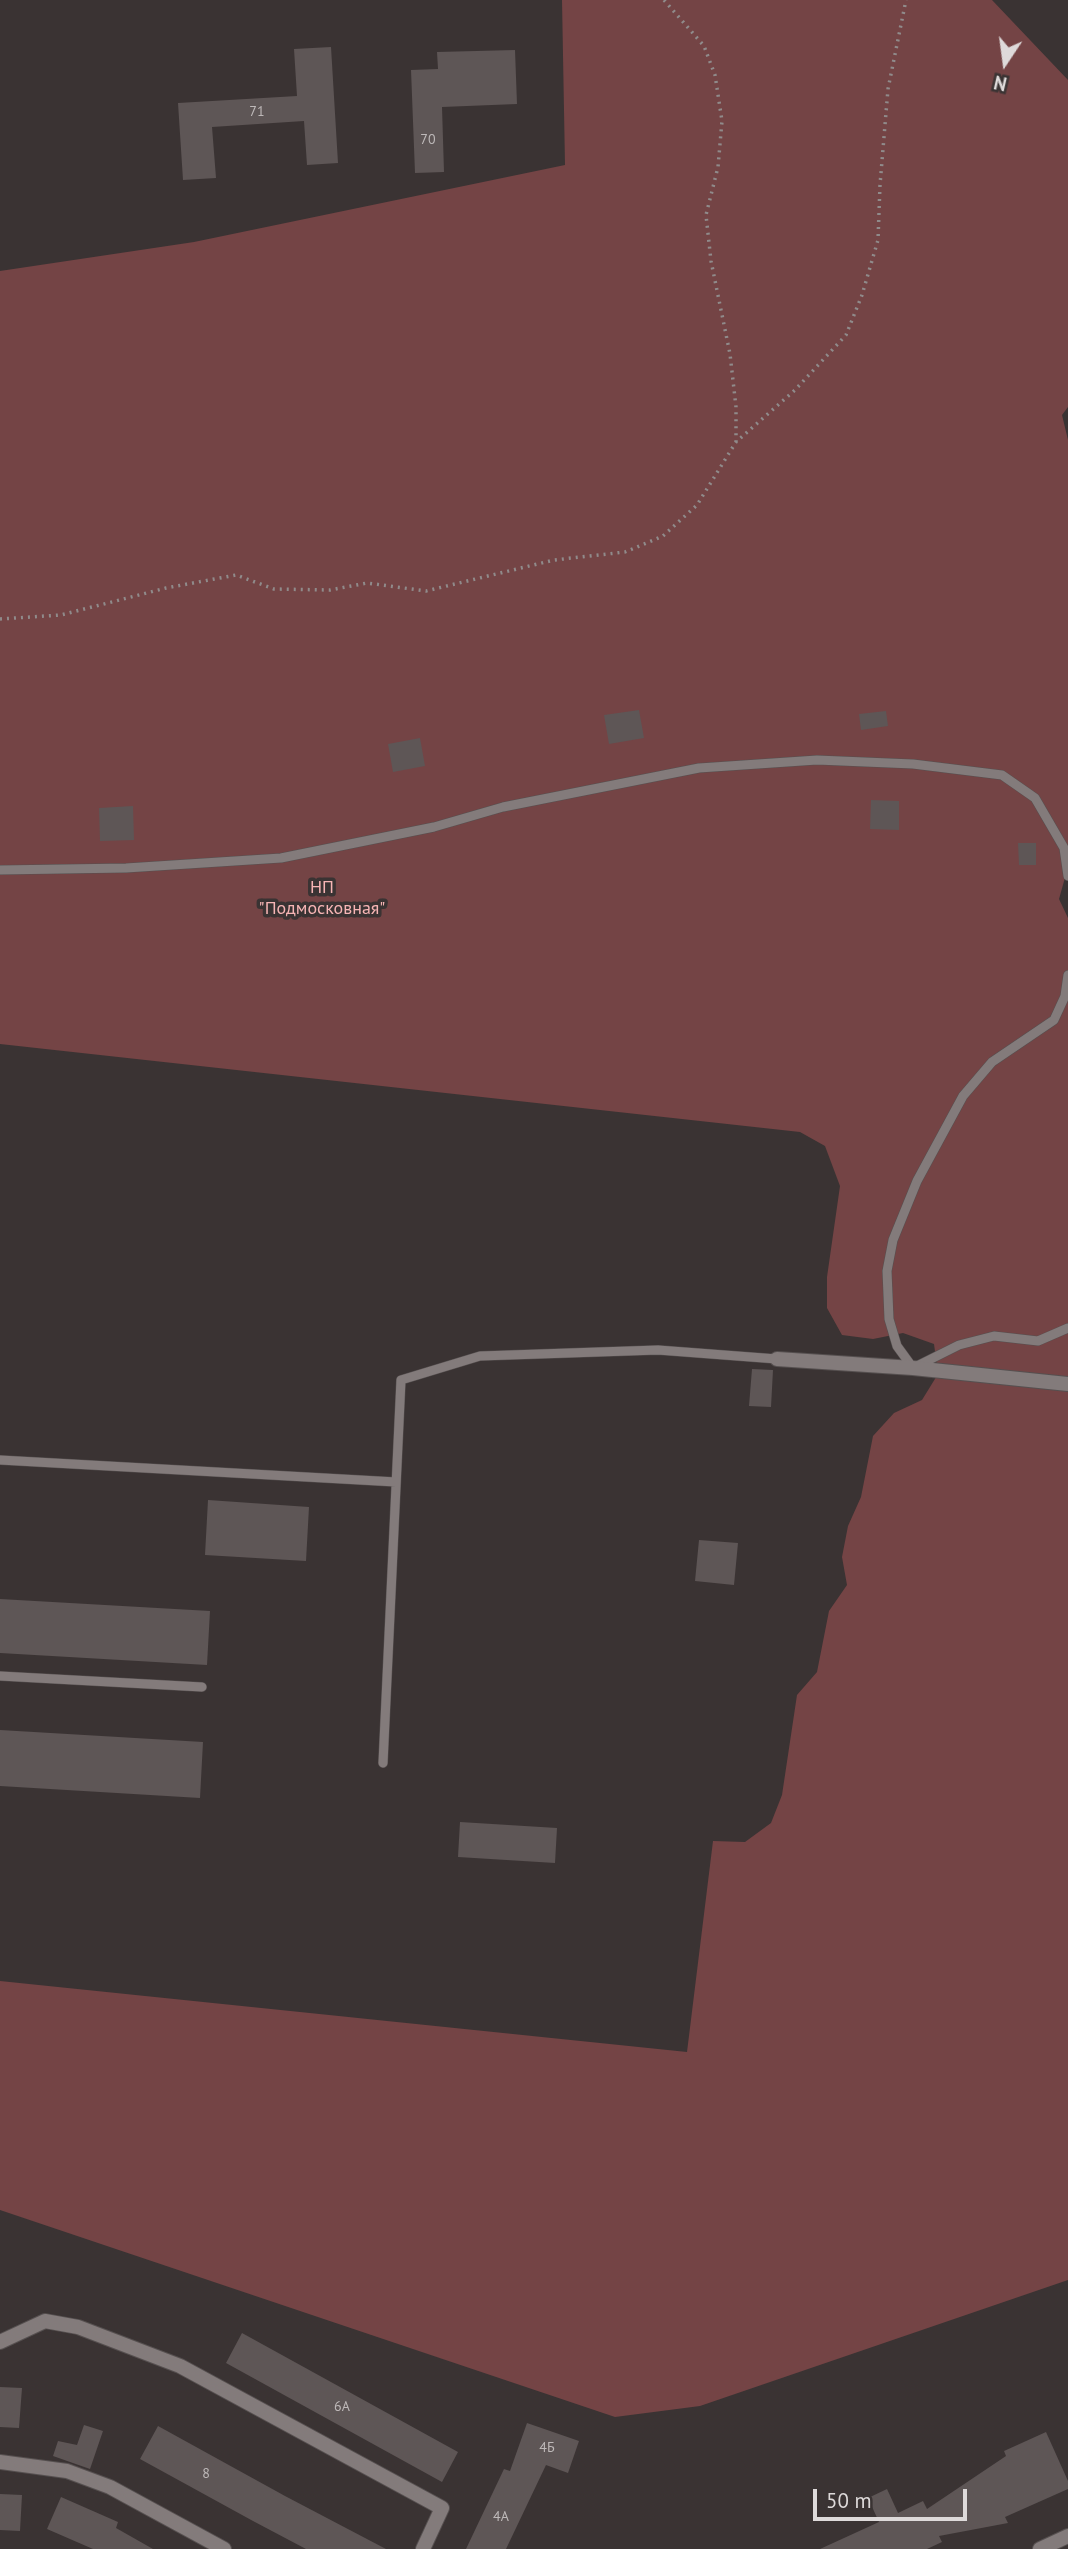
<!DOCTYPE html>
<html>
<head>
<meta charset="utf-8">
<style>
  body { margin:0 }
  #map { position:relative; width:1068px; height:2549px; overflow:hidden; background:#3a3333; font-family:"PT Sans",sans-serif }
  canvas { display:block }
  .north { position:absolute; left:970px; top:28px; width:70px; height:70px; -webkit-text-stroke:5px #3a3333; paint-order:stroke; rotate:193deg; font-size:19px; font-weight:700; line-height:28px; text-align:center; color:#dedada }
  .north::after { content:''; display:block; margin:auto; width:24px; height:32px; background:#dedada; clip-path:polygon(50% 0,100% 100%,50% 72%,0 100%) }
  .scale { position:absolute; left:813px; top:2489px; width:154px; height:32px; box-sizing:border-box; border:4px solid #dedada; border-top:0; padding-left:9px; font-size:21px; line-height:24px; white-space:nowrap; color:#dedada; -webkit-text-stroke:5px #3a3333; paint-order:stroke }
</style>
</head>
<body>
<div id="map">
<canvas width="1068" height="2549"></canvas>
<div class="north">N</div>
<div class="scale">50 m</div>
</div>
<script>
const c = document.querySelector('canvas').getContext('2d');
c.lineJoin = 'round';
function fill(path, color) { c.fillStyle = color; c.fill(path, 'evenodd'); }
const shape = rows => new Path2D(rows.map(r => 'M' + r).join(''));
function stroke(path, color, width, dash) { c.strokeStyle = color; c.lineWidth = width; c.lineCap = dash ? 'butt' : 'round'; c.setLineDash(dash || []); c.stroke(path); }
function drawText(font, color, halo, rows, align = 'center') {
  c.font = font + ' "PT Sans",sans-serif'; c.lineWidth = 7; c.setLineDash([]); c.textBaseline = 'middle'; c.strokeStyle = halo; c.fillStyle = color; for (const [text, x, y, turn = 0] of rows) {
    c.save(); c.translate(x, y); c.rotate((+turn || 0) * Math.PI / 180); c.textAlign = isNaN(turn) ? turn : align; if (halo) c.strokeText(text, 0, 0); c.fillText(text, 0, 0); c.restore();
  }
}
fill(shape([
  [562,0,992,0,1068,80,1068,407,1062,415,1068,440,1068,867,1059,899,1068,918,1068,2280,700,2406,615,2417,0,2210,0,1981,687,2052,713,1841,745,1842,771,1823,782,1795,797,1695,817,1672,829,1611,847,1585,842,1557,848,1526,861,1497,873,1436,894,1413,922,1400,938,1374,934,1344,903,1333,873,1339,842,1335,827,1308,827,1277,840,1186,825,1146,800,1132,0,1044,0,271,194,242,565,165]
]), '#744445');
fill(shape([
  [331,47,338,163,307,165,304,121,212,127,216,178,183,180,178,103,297,96,294,49],
  [515,50,517,104,442,107,444,172,415,173,411,70,438,69,437,52],
  [639,710,644,738,609,744,604,715],
  [886,711,888,726,861,730,859,714],
  [420,738,425,766,393,772,388,744],
  [871,800,899,801,899,830,870,829],
  [133,806,134,840,100,841,99,808],
  [1018,843,1036,843,1036,865,1019,865],
  [752,1369,773,1370,771,1407,749,1406],
  [208,1500,309,1507,306,1561,205,1555],
  [699,1540,738,1543,734,1585,695,1581],
  [0,1599,210,1611,207,1665,0,1653],
  [0,1730,203,1742,200,1798,0,1786],
  [460,1822,557,1828,555,1863,458,1857],
  [242,2333,458,2452,442,2482,226,2363],
  [0,2387,22,2388,19,2428,0,2427],
  [527,2423,579,2441,568,2473,546,2465,506,2549,466,2549,504,2469,510,2471],
  [84,2425,103,2431,90,2469,53,2456,58,2441,77,2445],
  [158,2426,285,2496,386,2549,306,2549,253,2521,140,2459],
  [1046,2432,1068,2481,1068,2489,1005,2517,1008,2523,939,2536,942,2542,927,2549,820,2549,879,2522,868,2498,887,2489,898,2513,923,2501,927,2509,1006,2456,1004,2451],
  [0,2494,22,2495,20,2531,0,2530],
  [61,2497,118,2522,116,2528,153,2549,93,2549,47,2529]
]), '#5e5656');
const lane = shape([
  [0,870,126,868,281,858,434,827,503,807,699,768,817,760,913,764,1002,775,1035,798,1064,848,1068,876],
  [1068,975,1065,996,1054,1020,992,1062,963,1096,917,1181,893,1240,887,1271,889,1319,897,1346,913,1368,959,1345,994,1336,1038,1341,1068,1328],
  [0,1460,396,1482],
  [0,1676,202,1687],
  [383,1763,401,1380,480,1356,658,1350,777,1359]
]);
const street = shape([
  [777,1359,913,1368,1068,1384],
  [0,2342,45,2321,78,2327,180,2366,442,2508,423,2549],
  [0,2462,67,2471,110,2487,224,2549],
  [1040,2549,1068,2536]
]);
stroke(lane, '#565050', 10);
stroke(street, '#565050', 16);
stroke(shape([
  [664,0,704,46,715,75,722,121,718,167,706,215,711,261,730,354,736,407,736,442],
  [0,619,61,615,166,588,236,575,274,589,330,590,367,583,426,591,554,560,625,552,663,536,697,505,736,442,795,390,846,335,862,295,878,240,880,185,888,89,906,0]
]), '#908b8b', 3.5, [2, 5]);
stroke(lane, '#837b7b', 9);
stroke(street, '#837b7b', 14);
drawText('14px', '#beb9b9', null, [
  ["71",257,112],
  ["70",428,140],
  ["6А",342,2407],
  ["4Б",547,2448],
  ["8",206,2474],
  ["4А",501,2517]
]);
drawText('18px', '#f7b5b5', '#3a3333', [
  ["НП",322,888],
  ["\"Подмосковная\"",322,909]
]);
</script>
</body>
</html>
